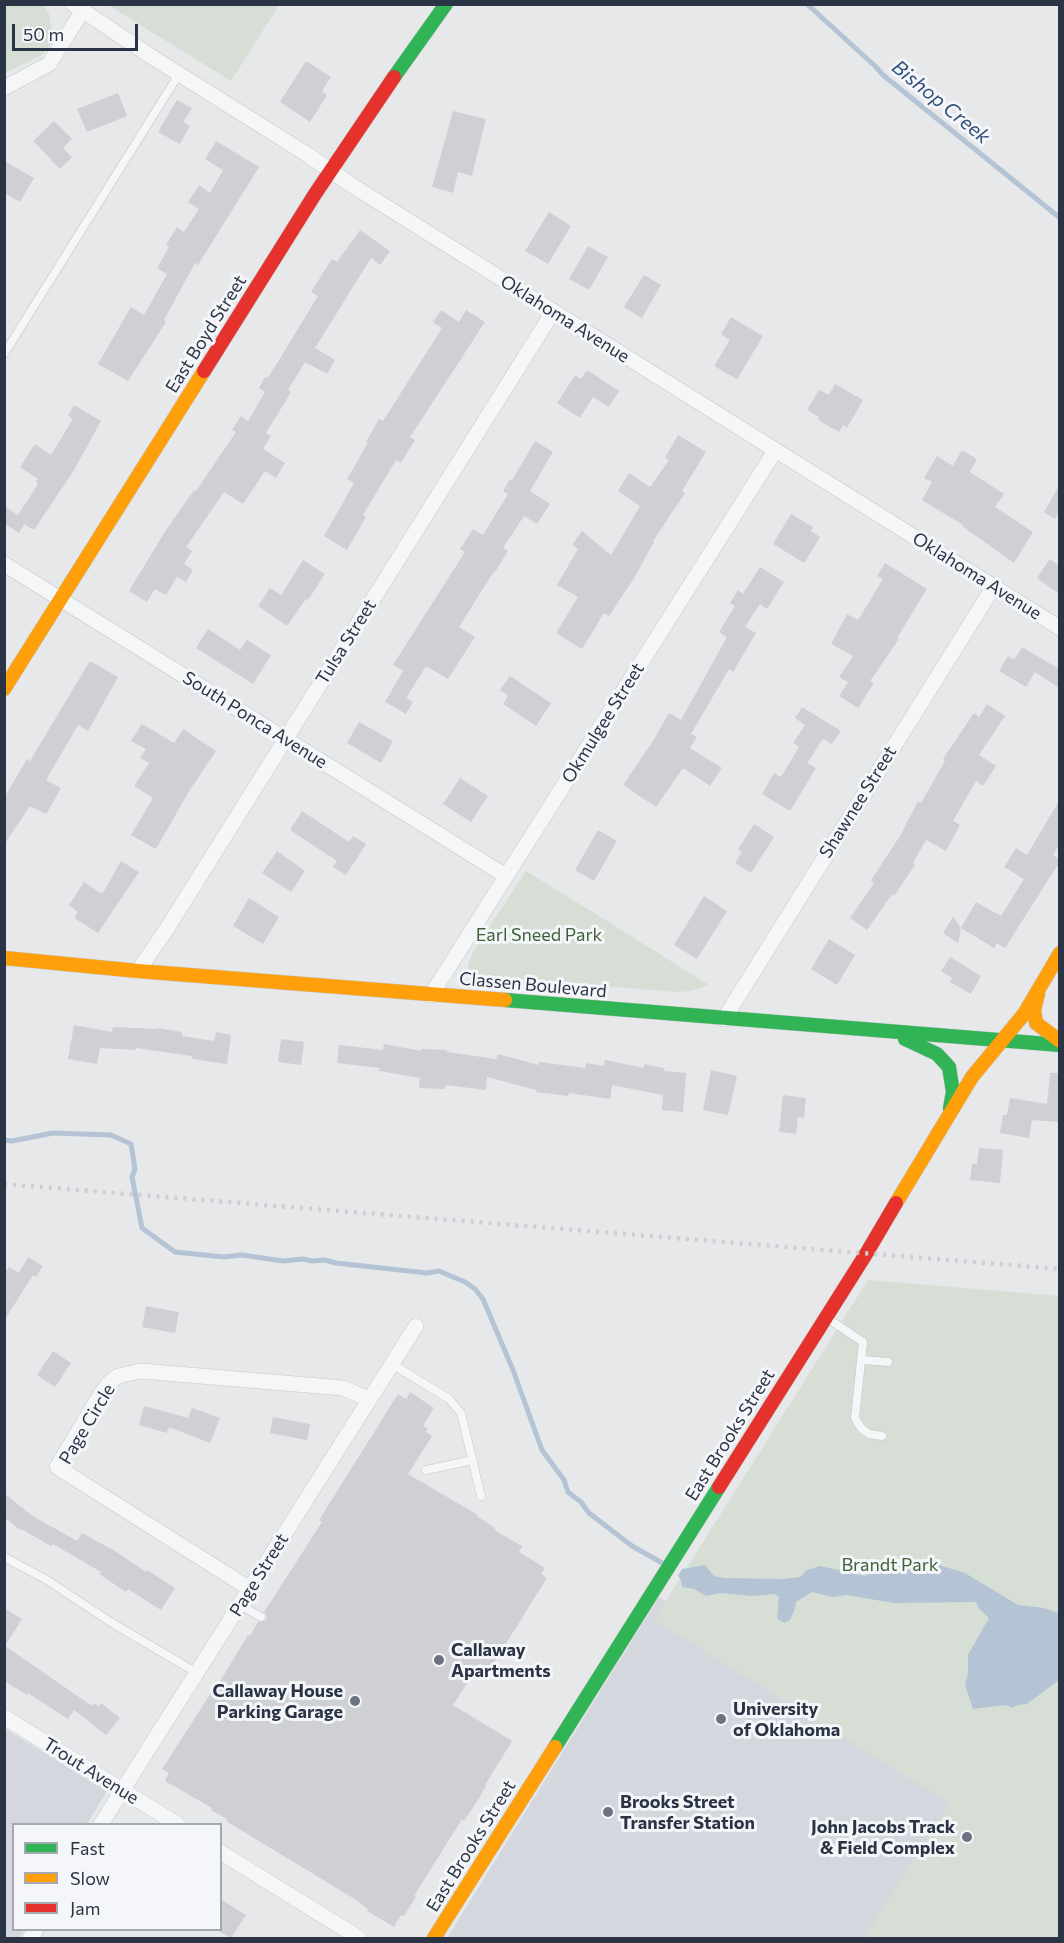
<!DOCTYPE html>
<html>
<head>
<meta charset="utf-8">
<style>
  body { margin:0 }
  #map { position:relative; width:1064px; height:1943px; overflow:hidden; background:#e6e8ea; font-family:Commissioner,sans-serif }
  canvas { display:block }
  .frame { position:absolute; inset:0; border:6px solid #2b3445; pointer-events:none }
  .legend { position:absolute; left:12px; top:1823px; width:210px; height:108px; box-sizing:border-box; background:#f4f6f9; border:2px solid #a4a8b1; margin:0; padding:8px 10px; list-style:none; font-size:18px; color:#2b3445 }
  .legend li { display:flex; align-items:center; gap:12px; height:30px }
  .legend b { width:30px; border:2px solid #a4a8b1 }
  .scale { position:absolute; left:12px; top:24px; width:126px; height:27px; box-sizing:border-box; border:3px solid #2b3445; border-top:0; padding-left:8px; font-size:18px; line-height:21px; white-space:nowrap; color:#2b3445; -webkit-text-stroke:4px #f4f6f9; paint-order:stroke }
</style>
</head>
<body>
<div id="map">
<canvas width="1064" height="1943"></canvas>
<div class="frame"></div>
<ul class="legend">
<li><b style="height:8px;background:#30b455"></b>Fast</li>
<li><b style="height:8px;background:#ff9f0a"></b>Slow</li>
<li><b style="height:8px;background:#e5322d"></b>Jam</li>
</ul>
<div class="scale">50 m</div>
</div>
<script>
const c = document.querySelector('canvas').getContext('2d');
c.lineJoin = 'round';
function fill(path, color) { c.fillStyle = color; c.fill(path, 'evenodd'); }
const shape = rows => new Path2D(rows.map(r => 'M' + r).join(''));
function stroke(path, color, width, dash) { c.strokeStyle = color; c.lineWidth = width; c.lineCap = dash ? 'butt' : 'round'; c.setLineDash(dash || []); c.stroke(path); }
function drawText(font, color, halo, rows, align = 'center') {
  c.font = font + ' Commissioner,sans-serif'; c.lineWidth = 6; c.setLineDash([]); c.textBaseline = 'middle'; c.strokeStyle = halo; c.fillStyle = color; for (const [text, x, y, turn = 0] of rows) {
    c.save(); c.translate(x, y); c.rotate((+turn || 0) * Math.PI / 180); c.textAlign = isNaN(turn) ? turn : align; if (halo) c.strokeText(text, 0, 0); c.fillText(text, 0, 0); c.restore();
  }
}
fill(shape([
  [659,1597,1059,1842,1059,1938,447,1938],
  [4,1728,107,1791,87,1824,14,1824,14,1930,24,1930,19,1938,5,1938]
]), '#d4d7dd');
fill(shape([
  [5,4,43,5,49,14,52,33,50,45,42,55,5,73],
  [108,5,279,4,279,5,231,81],
  [526,871,599,916,709,985,691,991,676,992,472,975,469,973,468,965,473,952],
  [868,1280,1059,1296,1059,1938,864,1938,949,1803,654,1620]
]), '#d6ded6');
fill(shape([
  [894,1561,914,1563,929,1562,965,1573,1018,1605,1044,1608,1058,1613,1060,1615,1059,1680,1027,1704,1017,1705,1012,1708,1006,1705,973,1709,965,1685,968,1673,968,1655,989,1618,979,1609,976,1602,894,1603,846,1595,833,1597,812,1592,796,1602,795,1609,790,1620,785,1623,777,1619,779,1597,775,1594,752,1596,720,1593,706,1596,694,1589,682,1587,681,1580,678,1576,682,1569,705,1565,714,1576,724,1578,783,1579,800,1577,807,1570,820,1566,865,1576]
]), '#b4c4d5');
stroke(shape([
  [807,4,875,66,883,75,1060,218],
  [4,1140,12,1141,53,1133,111,1135,131,1144,135,1169,132,1177,142,1228,175,1252,224,1257,242,1255,283,1261,303,1259,312,1261,325,1260,336,1263,427,1273,439,1271,465,1282,475,1289,483,1299,513,1370,542,1450,564,1480,568,1492,581,1502,589,1513,632,1546,664,1564]
]), '#b4c4d5', 5);
fill(shape([
  [306,61,331,77,322,91,327,95,310,122,280,102],
  [118,93,127,116,87,132,77,109],
  [177,100,192,108,183,122,190,126,180,144,158,132],
  [453,111,486,119,472,176,458,172,453,193,432,187],
  [54,121,72,139,63,148,72,157,60,169,33,141],
  [216,141,259,167,198,265,195,263,164,320,166,322,128,381,98,364,131,307,144,315,167,274,157,268,169,247,166,245,177,227,184,232,199,209,188,202,199,185,210,193,223,170,205,159],
  [4,161,34,178,20,202,4,193],
  [549,212,571,226,548,264,525,251],
  [360,230,390,251,380,265,371,258,315,348,335,360,327,374,305,362,288,390,291,392,266,433,271,436,263,449,285,463,276,478,265,471,243,504,224,492,186,547,192,551,184,564,193,570,186,582,177,577,166,595,155,589,147,602,129,591,166,530,194,490,196,491,236,432,232,430,241,416,248,421,265,392,259,388,265,377,268,378,318,296,311,292,332,259,337,262],
  [588,246,608,257,589,290,569,279],
  [644,275,661,285,642,318,624,307],
  [441,310,459,322,466,310,485,322,410,437,415,440,401,463,396,460,363,515,366,517,347,550,324,536,354,483,347,479,368,443,366,442,379,419,383,421,442,328,433,322],
  [731,317,763,336,737,379,714,366,730,340,721,334],
  [587,370,619,391,609,407,593,397,580,418,557,403,575,375,581,379],
  [835,384,863,400,847,428,843,425,839,432,818,420,819,417,807,410,819,390,829,395],
  [74,405,101,421,74,470,34,530,24,524,19,533,4,523,4,506,18,515,38,484,36,482,38,479,20,467,35,444,51,455,73,419,68,416],
  [678,435,706,452,682,491,685,493,653,541,654,542,634,578,609,616,604,613,582,649,556,633,578,597,557,585,578,549,572,545,582,531,611,555,640,506,618,491,629,473,650,487,669,460,665,458],
  [535,441,553,452,530,491,550,504,537,524,524,516,503,548,508,551,495,572,494,571,459,627,475,637,448,679,426,666,406,698,413,702,406,714,385,702,403,671,393,665,465,552,460,549,473,529,483,535,508,494,503,491,510,479,512,480],
  [962,450,977,459,970,472,1004,494,995,507,1033,532,1014,563,962,526,963,525,922,500,932,482,924,478,937,456,953,466],
  [1059,486,1059,511,1055,519,1044,512],
  [791,514,813,527,811,531,820,537,804,563,773,544],
  [1050,559,1059,566,1059,594,1037,578],
  [303,560,325,574,308,600,306,599,287,626,258,606,270,588,281,595],
  [885,563,927,589,897,638,899,639,870,681,874,683,858,708,839,696,848,682,839,677,853,656,831,644,847,614,858,620,883,579,877,576],
  [760,567,784,582,767,609,760,604,745,627,756,633,733,672,729,669,691,734,697,737,690,748,722,768,710,786,683,768,656,807,623,785,653,741,669,713,681,720,727,637,719,632,735,606,730,603,738,590,743,594],
  [208,629,240,650,247,640,271,655,253,684,196,648],
  [1022,647,1059,669,1059,688,1035,672,1026,687,999,671,1008,656,1014,660],
  [90,661,118,677,88,731,78,725,46,780,61,788,46,814,30,806,4,845,4,798,27,759,30,761],
  [510,676,551,703,536,726,503,704,508,696,500,690],
  [987,704,1005,716,979,755,996,766,983,786,976,781,953,821,960,825,946,851,926,840,913,863,915,865,894,896,892,894,867,930,850,918,874,883,871,880,900,836,918,801,921,803,945,761,943,759,974,713,979,717],
  [802,707,841,731,832,744,823,739,807,763,816,768,790,811,762,794,774,773,781,777,799,747,793,743,805,725,795,718],
  [359,722,393,741,381,763,347,743],
  [142,724,174,743,183,729,216,751,188,793,156,849,131,835,153,798,134,786,149,763,140,758,146,749,131,741],
  [460,778,488,796,471,822,443,804],
  [1059,801,1059,845,1053,855,1059,859,1059,863,1005,948,997,943,994,948,961,928,976,902,1001,916,1024,879,1004,867,1016,848,1027,855],
  [302,811,349,842,353,836,366,844,346,875,333,867,337,861,290,830],
  [754,824,774,837,751,873,735,863,742,852,738,849],
  [598,830,617,841,594,881,575,870],
  [277,851,305,871,291,892,262,873],
  [121,861,139,872,98,933,74,918,78,912,69,905,84,882,102,894],
  [704,896,727,911,697,959,674,945],
  [249,898,279,917,263,944,233,926],
  [953,917,961,928,958,943,943,933],
  [829,939,855,955,837,985,811,969],
  [950,957,981,976,971,994,950,982,952,978,941,971],
  [74,1025,112,1032,113,1027,157,1029,157,1028,182,1032,182,1036,214,1041,216,1032,231,1035,227,1064,192,1059,192,1056,136,1048,136,1050,100,1048,97,1064,68,1059],
  [281,1039,304,1042,301,1065,278,1062],
  [384,1044,421,1051,421,1049,447,1050,447,1052,496,1059,498,1054,539,1065,539,1062,585,1068,586,1063,604,1066,605,1060,644,1068,644,1064,664,1068,664,1071,686,1073,683,1112,662,1110,663,1095,612,1085,610,1099,569,1093,568,1096,536,1092,536,1090,487,1077,486,1090,446,1085,445,1089,419,1088,420,1078,379,1071,380,1068,337,1063,339,1045,383,1050],
  [711,1070,737,1076,728,1115,703,1110],
  [1050,1073,1059,1073,1059,1122,1032,1120,1029,1138,1000,1133,1003,1115,1007,1115,1010,1098,1047,1104],
  [783,1095,806,1098,804,1118,798,1117,796,1134,779,1132],
  [979,1148,1003,1150,1000,1183,970,1180,972,1164,977,1164],
  [28,1257,43,1266,36,1277,33,1275,4,1321,4,1274,9,1267,19,1273],
  [146,1306,179,1312,175,1333,142,1327],
  [53,1351,71,1363,55,1387,37,1375],
  [410,1392,434,1408,423,1426,428,1429,426,1432,432,1436,408,1474,478,1515,477,1516,495,1528,494,1530,522,1546,519,1552,545,1568,541,1574,547,1578,490,1669,480,1663,453,1705,512,1741,485,1785,486,1786,479,1798,464,1821,462,1819,414,1896,416,1897,404,1916,401,1915,394,1927,367,1911,368,1909,353,1898,226,1821,227,1819,211,1810,212,1808,165,1781,169,1773,162,1769,218,1682,219,1683,248,1635,250,1636,258,1622,266,1620,267,1616,264,1612,322,1522,319,1520,398,1394,406,1399],
  [144,1406,188,1418,192,1408,220,1418,210,1443,169,1427,167,1433,139,1425],
  [273,1417,310,1424,307,1440,270,1433],
  [4,1493,31,1515,77,1541,82,1533,115,1551,146,1572,147,1570,175,1588,161,1610,128,1589,126,1592,99,1574,101,1572,53,1544,51,1546,21,1529,20,1530,4,1517],
  [4,1608,22,1619,5,1646,92,1706,94,1703,98,1706,101,1703,120,1718,106,1735,74,1710,68,1719,28,1693,27,1695,4,1681],
  [220,1899,246,1915,231,1938,220,1932]
]), '#ced0d3');
const lane = shape([
  [4,354,179,74],
  [827,1318,863,1342,855,1418,861,1428,869,1434,882,1436],
  [863,1360,888,1362],
  [392,1364,449,1399,461,1413,481,1496],
  [426,1470,473,1460],
  [4,1557,47,1580,112,1623,197,1673],
  [240,1605,261,1617]
]);
const street = shape([
  [73,4,152,57,308,155,353,186,1060,628],
  [4,88,49,64,83,10],
  [4,564,506,876],
  [138,971,166,930,553,312],
  [431,995,775,451],
  [724,1019,994,586],
  [250,1589,57,1467,100,1395,109,1383,118,1376,141,1371,343,1388,369,1399],
  [4,1717,177,1824],
  [101,1824,416,1326],
  [220,1852,359,1938],
  [30,1938,36,1930]
]);
const fast = shape([
  [394,77,446,4],
  [505,1000,1060,1045],
  [905,1039,937,1054,949,1067,953,1092,950,1108],
  [555,1747,719,1487]
]);
const slow = shape([
  [4,689,204,371],
  [4,958,138,971,505,1000],
  [1038,994,1034,1010,1036,1023,1060,1041],
  [896,1203,972,1077,1024,1014,1060,953],
  [434,1938,555,1747]
]);
const jam = shape([
  [204,371,315,194,394,77],
  [719,1487,866,1254,896,1203]
]);
stroke(lane, '#c4c6c8', 9);
stroke(street, '#c4c6c8', 16);
stroke(fast, '#c4c6c8', 15);
stroke(slow, '#c4c6c8', 15);
stroke(jam, '#c4c6c8', 15);
stroke(lane, '#f5f6f7', 8);
stroke(street, '#f5f6f7', 15);
stroke(fast, '#30b455', 14);
stroke(slow, '#ff9f0a', 14);
stroke(jam, '#e5322d', 14);
stroke(shape([
  [4,1184,1060,1269]
]), '#cecfd2', 4.5, [3, 6]);
for (const [x, y, r, color] of [
  [439,1660,6,"#6c737f"],
  [355,1701,6,"#6c737f"],
  [721,1719,6,"#6c737f"],
  [608,1812,6,"#6c737f"],
  [967,1837,6,"#6c737f"]
]) { const dot = new Path2D(); dot.arc(x, y, r, 0, 2 * Math.PI); c.fillStyle = color; c.fill(dot); stroke(dot, '#f4f6f9', 2); }
drawText('18px', '#2b3445', '#f4f6f9', [
  ["Oklahoma Avenue",565,319,32],
  ["East Boyd Street",206,334,-58],
  ["Oklahoma Avenue",977,576,32],
  ["Tulsa Street",346,642,-58],
  ["South Ponca Avenue",255,720,32],
  ["Okmulgee Street",603,723,-58],
  ["Shawnee Street",858,802,-58],
  ["Classen Boulevard",533,985,5],
  ["Page Circle",87,1424,-59],
  ["East Brooks Street",730,1435,-58],
  ["Page Street",259,1575,-58],
  ["Trout Avenue",91,1771,32],
  ["East Brooks Street",471,1846,-58]
]);
drawText('18px', '#3f6138', '#f4f6f9', [
  ["Earl Sneed Park",539,935],
  ["Brandt Park",890,1565]
]);
drawText('bold 18px', '#2b3445', '#f4f6f9', [
  ["Callaway",451,1650],
  ["Apartments",451,1671],
  ["Callaway House",343,1691,"right"],
  ["Parking Garage",343,1712,"right"],
  ["University",733,1709],
  ["of Oklahoma",733,1730],
  ["Brooks Street",620,1802],
  ["Transfer Station",620,1823],
  ["John Jacobs Track",955,1827,"right"],
  ["& Field Complex",955,1848,"right"]
], 'left');
drawText('italic 20px', '#34527a', '#f4f6f9', [
  ["Bishop Creek",941,102,39]
]);
</script>
</body>
</html>
